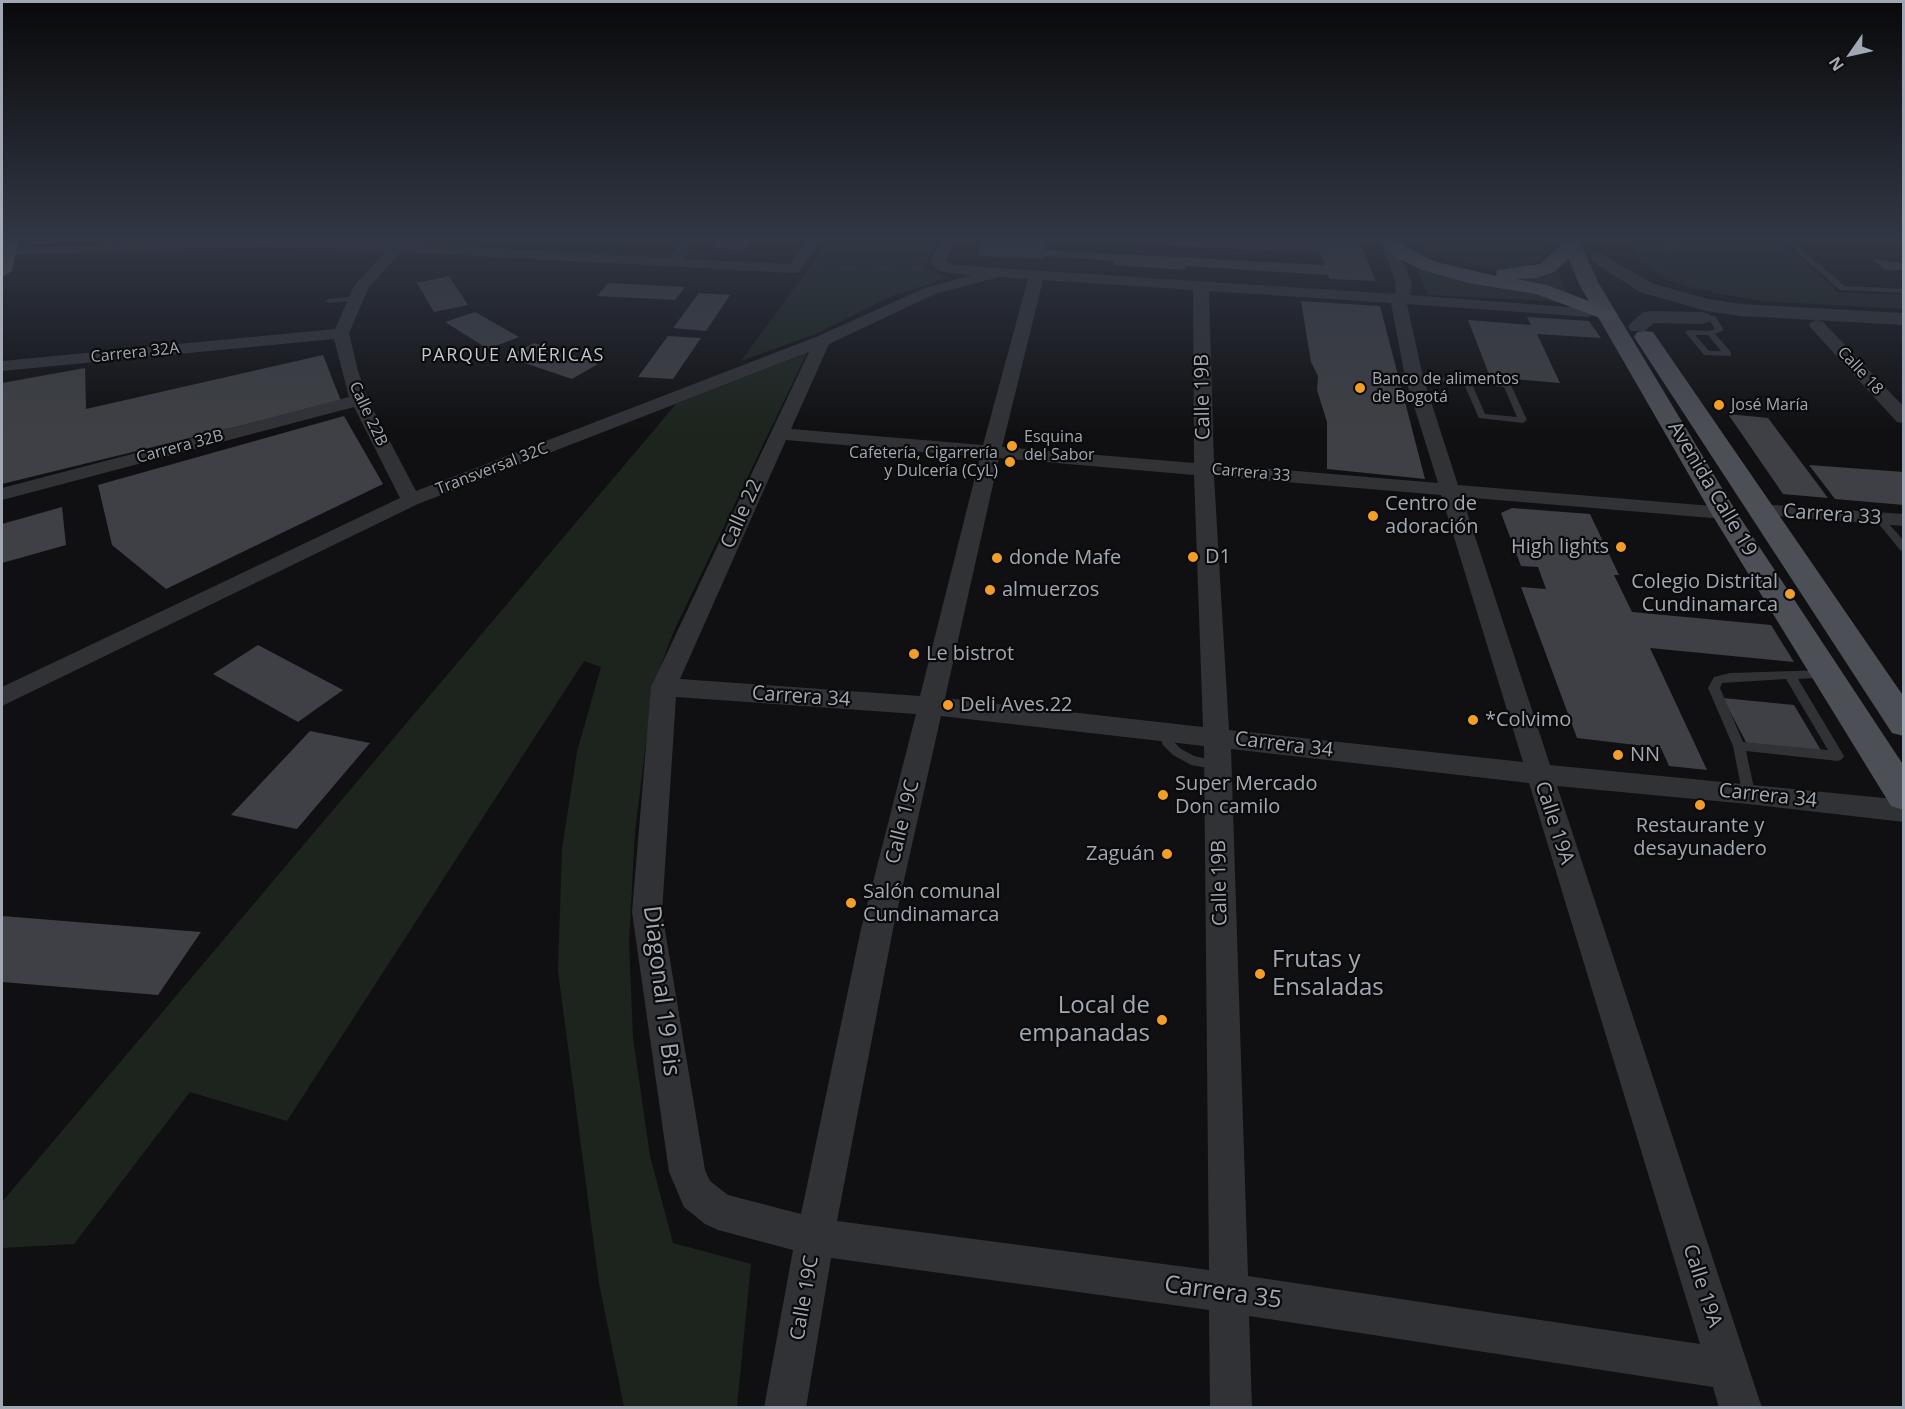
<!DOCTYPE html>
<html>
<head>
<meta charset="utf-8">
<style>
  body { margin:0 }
  #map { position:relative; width:1905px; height:1409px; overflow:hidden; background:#101012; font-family:"Open Sans",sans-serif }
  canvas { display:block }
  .frame { position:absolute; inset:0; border:3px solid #a1a8b3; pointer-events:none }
  .north { position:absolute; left:1821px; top:24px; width:60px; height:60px; -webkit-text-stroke:4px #0b0b0c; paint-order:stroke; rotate:236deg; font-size:16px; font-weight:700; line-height:24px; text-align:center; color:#a1a8b3 }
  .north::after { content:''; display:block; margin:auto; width:21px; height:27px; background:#a1a8b3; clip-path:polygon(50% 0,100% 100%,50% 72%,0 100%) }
</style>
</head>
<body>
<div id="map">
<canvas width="1905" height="1409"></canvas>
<div class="frame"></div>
<div class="north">N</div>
</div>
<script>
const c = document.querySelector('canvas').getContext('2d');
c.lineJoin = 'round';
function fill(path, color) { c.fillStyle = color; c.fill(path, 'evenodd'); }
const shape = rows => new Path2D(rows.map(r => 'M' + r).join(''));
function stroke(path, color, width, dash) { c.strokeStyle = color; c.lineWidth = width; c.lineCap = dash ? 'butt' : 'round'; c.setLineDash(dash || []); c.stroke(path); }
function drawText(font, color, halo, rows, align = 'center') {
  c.font = font + ' "Open Sans",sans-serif'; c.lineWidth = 4.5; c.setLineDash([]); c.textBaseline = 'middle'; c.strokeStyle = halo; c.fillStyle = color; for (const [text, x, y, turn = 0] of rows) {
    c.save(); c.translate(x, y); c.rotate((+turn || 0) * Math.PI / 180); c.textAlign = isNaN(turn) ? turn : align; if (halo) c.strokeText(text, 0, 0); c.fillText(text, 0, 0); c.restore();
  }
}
fill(shape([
  [831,238,939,238,923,268,949,278,892,296,818,333,741,361],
  [1414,238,1544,238,1545,258,1527,267,1495,269,1442,258,1425,250],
  [1627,238,1777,238,1838,292,1903,295,1903,309,1760,301,1691,288,1668,280,1642,264],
  [1415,266,1452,278,1533,292,1567,302,1428,295],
  [1558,269,1566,292,1538,283,1495,276,1525,277],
  [807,353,673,633,653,687,635,832,629,942,633,1037,650,1156,673,1243,751,1264,737,1407,624,1407,599,1283,558,971,562,849,577,752,601,667,584,661,287,1121,190,1092,74,1244,2,1248,2,1202,676,404]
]), '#1c241d');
fill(shape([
  [34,238,122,238,122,240,33,244],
  [348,238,402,238,398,242],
  [720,238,753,238,745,250,713,248],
  [983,238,1047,242,1045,250,1325,265,1320,252,1207,248,1083,238,1207,242,1206,238,1359,241,1376,281,1330,279,1328,275,1186,266,1185,270,1113,265,1114,261,1044,256,1044,259,978,256],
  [1872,259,1904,263,1904,270,1885,270],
  [449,276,468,305,434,312,417,283],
  [608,283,685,287,675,300,597,296],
  [699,293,730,295,706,331,673,328],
  [1301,301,1380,306,1425,479,1327,469,1327,422,1317,390,1318,376,1311,362],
  [475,312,519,337,488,349,445,322],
  [1527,317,1589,321,1601,338,1537,334,1560,383,1490,377,1468,320,1531,325],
  [668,336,701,338,673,379,638,377],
  [534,343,598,364,572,379,507,357],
  [323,355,341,401,2,484,2,383,85,368,86,409],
  [1728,414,1768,418,1828,498,1783,494],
  [344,416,383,484,166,589,112,545,98,485],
  [1809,465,1904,472,1904,505,1835,499],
  [62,507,66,545,2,563,2,524],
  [1512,508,1590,514,1619,575,1614,575,1632,612,1771,625,1794,662,1650,648,1707,770,1669,766,1661,748,1577,738,1521,587,1546,589,1538,567,1521,566,1501,513],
  [258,645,343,690,298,722,213,674],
  [1723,698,1794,705,1822,752,1747,744],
  [310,731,370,743,297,829,231,815],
  [2,916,201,932,158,995,2,982]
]), '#3f4045');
stroke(shape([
  [818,268,922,268],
  [1657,271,1666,262,1674,238]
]), '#37393d', 2, [1.5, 3]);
fill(shape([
  [1781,238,1788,238,1845,286,1904,289,1904,293,1840,290,1781,238],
  [356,296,360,298,359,300,329,303,325,301,329,299,356,296],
  [1709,316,1715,316,1724,330,1715,334,1731,352,1731,356,1704,355,1685,332,1689,330,1710,331,1715,329,1708,318,1709,316],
  [1695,335,1708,335,1721,351,1709,351,1695,335],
  [1411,375,1510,383,1527,420,1523,423,1479,418,1464,384,1414,379,1410,377,1411,375],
  [1472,384,1504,387,1517,417,1485,414,1472,384],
  [1879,515,1882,516,1904,541,1904,551,1900,550,1874,518,1879,515],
  [1825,670,1831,674,1829,677,1798,679,1844,756,1842,759,1838,761,1746,751,1755,793,1753,797,1743,797,1733,746,1708,688,1714,677,1730,673,1825,670],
  [1786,679,1828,750,1743,742,1720,688,1722,683,1786,679],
  [1167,728,1171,729,1174,742,1181,749,1194,756,1222,762,1224,765,1222,768,1218,770,1191,765,1173,755,1162,744,1161,732,1167,728]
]), '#313236');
fill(shape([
  [398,238,410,238,409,243,670,258,684,238,698,238,684,259,790,264,809,238,823,238,799,272,794,273,401,252,369,287,349,333,358,371,368,400,416,491,816,337,925,288,972,275,948,273,936,269,931,261,942,238,956,238,945,261,951,265,1395,294,1396,283,1379,238,1393,238,1412,283,1410,295,1595,309,1597,312,1589,317,1407,304,1423,377,1458,485,1724,507,1731,509,1734,513,1731,517,1724,519,1462,497,1550,765,1904,800,1904,822,1748,804,1557,786,1762,1408,1719,1408,1713,1387,1249,1316,1252,1408,1210,1408,1209,1310,831,1258,806,1408,764,1408,793,1250,718,1230,705,1224,684,1207,669,1172,632,912,651,687,809,352,418,504,2,706,2,687,400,498,354,407,2,500,2,488,349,397,334,339,2,371,2,361,335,329,354,286,386,251,263,247,7,255,2,254,2,248,263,239,394,243,398,238],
  [999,277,1028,279,983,445,791,429,829,344,935,294,999,277],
  [1043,280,1193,290,1194,463,1002,447,1043,280],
  [1209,291,1391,303,1405,377,1438,483,1214,464,1209,291],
  [786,440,980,457,920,696,680,679,786,440],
  [999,458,1194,475,1203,727,945,698,999,458],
  [1214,476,1441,495,1523,762,1229,730,1214,476],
  [676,697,916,714,861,929,801,1214,728,1195,710,1181,705,1170,662,912,676,697],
  [941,716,1204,746,1209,1270,837,1221,893,929,941,716],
  [1231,749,1529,783,1700,1344,1248,1276,1231,749],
  [1817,320,1823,322,1904,407,1904,423,1897,422,1811,328,1809,325,1811,322,1817,320],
  [1759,504,1904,514,1904,526,1752,514,1749,510,1752,506,1759,504]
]), '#313236');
fill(shape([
  [1599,253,1654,284,1708,299,1741,304,1904,313,1904,325,1741,316,1706,311,1640,292,1593,262,1590,258,1593,254,1599,253],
  [1649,311,1702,312,1709,314,1712,318,1709,322,1702,324,1654,323,1645,331,1631,331,1628,327,1631,323,1642,313,1649,311]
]), '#313236');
fill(shape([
  [1560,238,1578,238,1599,284,1737,513,1904,766,1904,810,1891,806,1711,513,1579,284,1560,238],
  [1645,331,1653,332,1904,697,1904,736,1892,733,1634,337,1637,332,1645,331]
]), '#4d4f56');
fill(shape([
  [2,238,19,238,12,271,2,277,2,238],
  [1379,238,1398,238,1406,247,1436,262,1496,276,1497,270,1540,264,1564,242,1578,242,1580,246,1578,250,1554,272,1536,278,1516,279,1547,285,1615,311,1618,315,1615,319,1608,321,1536,294,1468,283,1422,270,1392,255,1379,238]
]), '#55585f');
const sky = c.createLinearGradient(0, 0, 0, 435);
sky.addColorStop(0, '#09090a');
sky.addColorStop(0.55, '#313744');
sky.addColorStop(1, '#31374400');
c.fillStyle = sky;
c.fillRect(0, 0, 1905, 435);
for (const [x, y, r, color] of [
  [1360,388,6,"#f39f27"],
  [1719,405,6,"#f39f27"],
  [1012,446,6,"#f39f27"],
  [1010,462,6,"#f39f27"],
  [1373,516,6,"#f39f27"],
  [1621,547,6,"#f39f27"],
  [1193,557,6,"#f39f27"],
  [997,558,6,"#f39f27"],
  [990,590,6,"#f39f27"],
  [1790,594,6,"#f39f27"],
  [914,654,6,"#f39f27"],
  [948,705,6,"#f39f27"],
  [1473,720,6,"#f39f27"],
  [1618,755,6,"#f39f27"],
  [1163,795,6,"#f39f27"],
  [1700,805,6,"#f39f27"],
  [1167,854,6,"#f39f27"],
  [851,903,6,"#f39f27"],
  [1260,974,6,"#f39f27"],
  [1162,1020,6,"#f39f27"]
]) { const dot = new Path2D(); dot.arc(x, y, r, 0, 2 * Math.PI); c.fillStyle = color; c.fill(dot); stroke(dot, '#0b0b0c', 2); }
drawText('16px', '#a1a8b3', '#0b0b0c', [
  ["Carrera 32A",135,353,-6],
  ["Calle 18",1860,371,47],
  ["Calle 22B",368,414,65],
  ["Carrera 32B",180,447,-15],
  ["Transversal 32C",492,469,-21],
  ["Carrera 33",1251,473,5]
]);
drawText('16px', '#a1a8b3', '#0b0b0c', [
  ["Banco de alimentos",1372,379],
  ["de Bogotá",1372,397],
  ["José María",1731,405],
  ["Esquina",1024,437],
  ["del Sabor",1024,455],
  ["Cafetería, Cigarrería",998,453,"right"],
  ["y Dulcería (CyL)",998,471,"right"]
], 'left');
c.letterSpacing = '1.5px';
drawText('18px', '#c2c6cf', '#0b0b0c', [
  ["PARQUE AMÉRICAS",513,356]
]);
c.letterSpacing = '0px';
drawText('20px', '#a1a8b3', '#0b0b0c', [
  ["Calle 19B",1203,397,-91],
  ["Avenida Calle 19",1712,489,59],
  ["Calle 22",742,514,-66],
  ["Carrera 33",1832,515,4],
  ["Carrera 34",801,697,4],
  ["Carrera 34",1284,745,7],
  ["Carrera 34",1768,796,6],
  ["Calle 19C",903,822,-76],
  ["Calle 19A",1554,823,72],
  ["Calle 19B",1220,883,-91],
  ["Calle 19A",1702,1286,72],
  ["Calle 19C",805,1298,-80]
]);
drawText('20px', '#a1a8b3', '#0b0b0c', [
  ["Centro de",1385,504],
  ["adoración",1385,527],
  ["High lights",1609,547,"right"],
  ["D1",1205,557],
  ["donde Mafe",1009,558],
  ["Colegio Distrital",1778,582,"right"],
  ["Cundinamarca",1778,605,"right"],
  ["almuerzos",1002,590],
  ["Le bistrot",926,654],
  ["Deli Aves.22",960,705],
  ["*Colvimo",1485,720],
  ["NN",1630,755],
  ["Super Mercado",1175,784],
  ["Don camilo",1175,807],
  ["Restaurante y",1700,826,"center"],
  ["desayunadero",1700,849,"center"],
  ["Zaguán",1155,854,"right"],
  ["Salón comunal",863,892],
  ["Cundinamarca",863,915]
], 'left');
drawText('24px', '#a1a8b3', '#0b0b0c', [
  ["Frutas y",1272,960],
  ["Ensaladas",1272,988],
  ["Local de",1150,1006,"right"],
  ["empanadas",1150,1034,"right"]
], 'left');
drawText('24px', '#a1a8b3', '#0b0b0c', [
  ["Diagonal 19 Bis",661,991,83],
  ["Carrera 35",1223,1293,8]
]);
</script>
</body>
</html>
